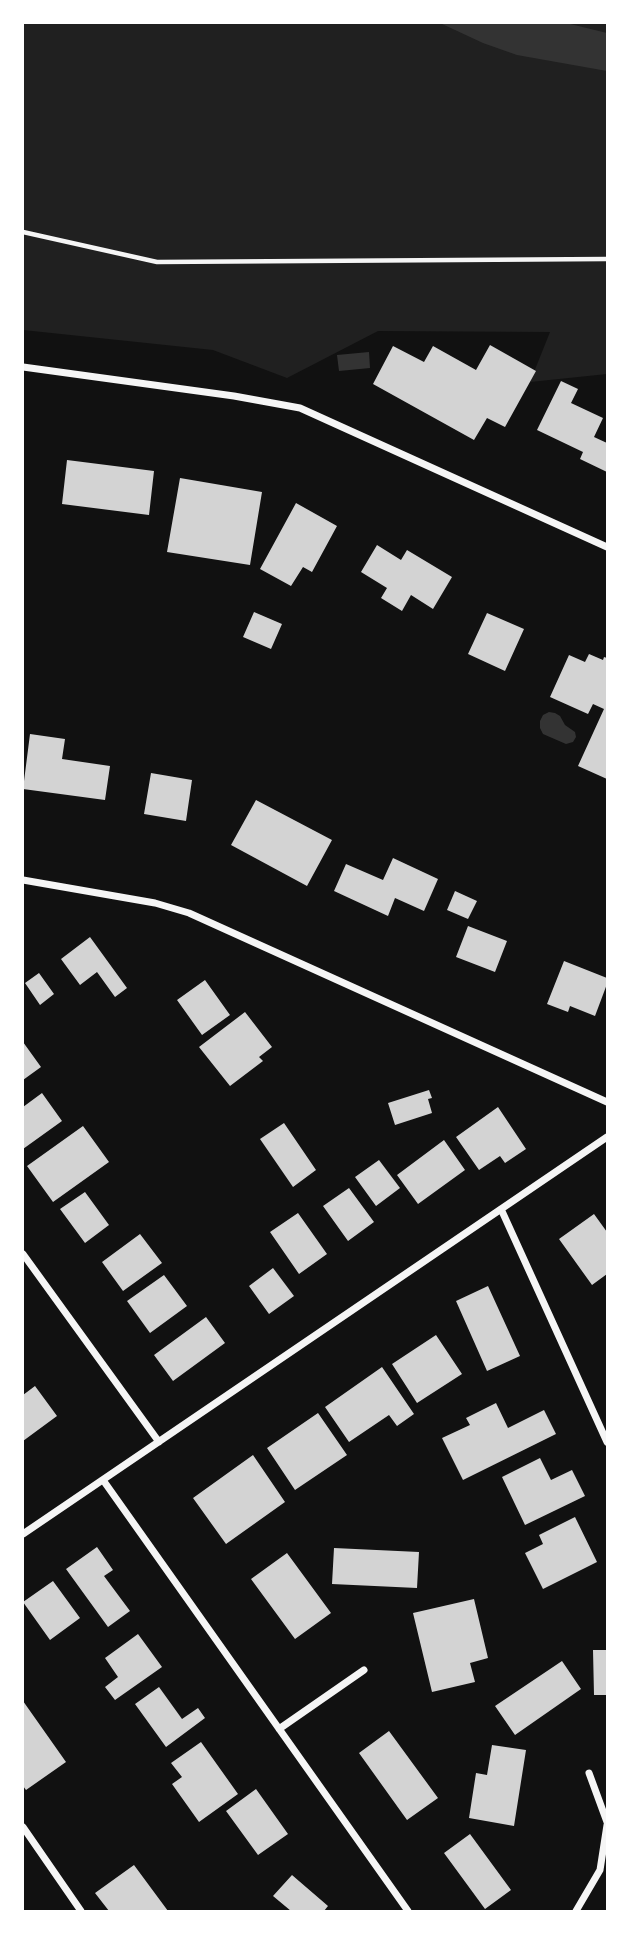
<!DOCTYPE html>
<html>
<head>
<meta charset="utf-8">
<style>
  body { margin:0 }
  #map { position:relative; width:630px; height:1934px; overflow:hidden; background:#111; font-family:Jost,sans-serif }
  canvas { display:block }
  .frame { position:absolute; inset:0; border:24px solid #fff; pointer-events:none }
</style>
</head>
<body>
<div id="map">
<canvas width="630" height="1934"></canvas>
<div class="frame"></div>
</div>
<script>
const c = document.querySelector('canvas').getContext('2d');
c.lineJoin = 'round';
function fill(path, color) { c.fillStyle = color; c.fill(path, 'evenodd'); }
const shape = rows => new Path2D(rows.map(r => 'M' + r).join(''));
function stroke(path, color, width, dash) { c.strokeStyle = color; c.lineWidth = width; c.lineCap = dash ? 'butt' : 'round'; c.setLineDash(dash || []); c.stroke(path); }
fill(shape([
  [23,23,607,23,607,374,530,382,550,332,378,331,287,378,213,350,23,330]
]), '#202020');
fill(shape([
  [440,23,566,23,607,33,607,71,517,55,483,43],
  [369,352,370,368,339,371,337,355],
  [549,712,555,713,560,716,565,725,575,732,576,737,573,742,566,744,543,734,540,728,540,721,543,715]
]), '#333');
fill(shape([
  [490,345,536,371,505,427,487,418,474,440,373,384,393,346,424,362,433,346,476,370],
  [561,381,578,389,571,403,603,418,594,437,607,443,607,472,580,459,583,452,537,430],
  [67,460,154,471,149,515,62,504],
  [180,478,262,492,250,565,167,552],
  [296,503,337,526,312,572,303,567,291,586,260,569],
  [377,545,401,560,407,550,452,577,433,609,411,595,402,611,381,598,387,588,361,572],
  [254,612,282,624,271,649,243,637],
  [487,613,524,629,505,671,468,654],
  [589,654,603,660,604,657,607,658,607,779,578,766,604,709,593,704,588,714,550,697,569,655,585,662],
  [30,734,65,739,62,759,110,766,105,800,23,789],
  [151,773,192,780,186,821,144,814],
  [256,800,332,840,307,886,231,845],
  [393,858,438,879,424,911,395,898,388,916,334,891,346,864,383,880],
  [455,891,477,901,468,919,447,910],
  [468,926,507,941,495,972,456,957],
  [90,937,127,988,115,997,97,972,80,985,61,959],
  [564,961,607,978,607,984,595,1016,570,1006,568,1012,547,1004],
  [39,973,54,994,40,1005,25,983],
  [205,980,230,1015,202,1035,177,1000],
  [245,1012,272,1047,259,1057,263,1061,230,1086,199,1047],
  [23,1042,41,1067,23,1080],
  [429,1090,432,1098,428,1099,432,1113,395,1125,388,1103],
  [42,1093,62,1121,23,1149,23,1107],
  [498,1107,526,1149,505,1163,500,1156,479,1170,456,1137],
  [284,1123,316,1170,293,1187,260,1139],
  [83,1126,109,1162,53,1202,27,1166],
  [444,1140,465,1170,418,1204,397,1175],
  [379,1160,400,1188,376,1206,355,1177],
  [349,1188,374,1222,348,1241,323,1206],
  [85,1192,109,1225,85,1243,60,1209],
  [298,1213,327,1254,299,1274,270,1232],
  [594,1214,607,1232,607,1274,592,1285,559,1239],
  [140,1234,162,1263,123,1291,102,1262],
  [273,1268,294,1296,269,1314,249,1286],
  [164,1275,187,1306,150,1333,127,1301],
  [488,1286,520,1356,487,1371,456,1301],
  [206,1317,225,1343,173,1381,154,1355],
  [436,1335,462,1374,417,1403,392,1364],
  [382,1367,414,1414,397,1426,389,1415,349,1442,325,1407],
  [35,1386,57,1416,23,1441,23,1395],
  [496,1403,508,1428,544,1410,556,1434,463,1480,442,1438,470,1425,466,1418],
  [318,1413,347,1455,295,1490,267,1448],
  [253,1455,285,1502,226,1544,193,1498],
  [540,1458,551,1480,572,1470,585,1496,525,1525,502,1477],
  [575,1517,597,1562,543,1589,525,1553,543,1544,539,1535],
  [97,1547,113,1570,104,1576,130,1611,108,1627,66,1569],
  [334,1548,419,1552,417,1588,332,1584],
  [287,1553,331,1613,295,1639,251,1579],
  [53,1581,80,1618,50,1640,23,1602],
  [474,1599,488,1658,470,1663,475,1682,432,1692,413,1613],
  [138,1634,162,1667,115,1700,105,1687,118,1677,105,1658],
  [593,1650,607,1650,607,1695,594,1695],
  [562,1661,581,1689,515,1735,495,1706],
  [159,1687,182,1719,198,1708,205,1718,166,1747,135,1704],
  [23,1701,66,1762,26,1790,23,1786],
  [389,1731,438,1798,407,1820,359,1753],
  [201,1742,238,1794,199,1822,172,1784,182,1777,171,1763],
  [492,1745,526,1750,514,1826,469,1818,476,1773,487,1775],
  [256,1789,288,1834,258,1855,226,1811],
  [470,1834,511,1890,485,1909,444,1853],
  [134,1865,168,1911,109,1911,95,1893],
  [292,1875,328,1906,324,1911,291,1911,273,1896]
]), '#d3d3d3');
stroke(shape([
  [23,232,157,262,607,259]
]), '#f5f5f5', 4.5);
stroke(shape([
  [23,367,234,396,300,408,607,547],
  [23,880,155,903,189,913,607,1102],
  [501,1209,607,1442],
  [23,1254,159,1442],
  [103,1480,408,1911],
  [23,1534,607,1137],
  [279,1729,364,1670],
  [589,1773,607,1822],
  [23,1827,81,1911],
  [576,1911,600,1870,607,1825]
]), '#f5f5f5', 7);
</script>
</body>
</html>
